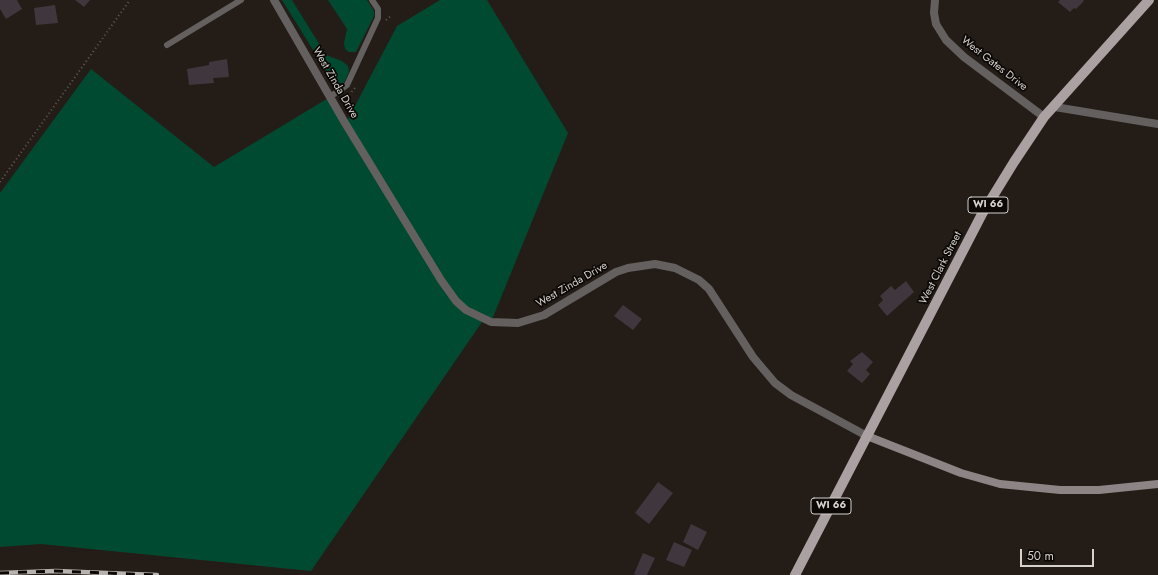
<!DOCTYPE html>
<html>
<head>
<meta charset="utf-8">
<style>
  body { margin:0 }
  #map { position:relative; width:1158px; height:575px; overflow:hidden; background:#241d17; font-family:Jost,sans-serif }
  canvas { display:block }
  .scale { position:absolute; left:1020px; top:549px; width:74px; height:18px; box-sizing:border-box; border:2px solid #d5d1cd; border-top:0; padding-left:5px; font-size:12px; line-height:14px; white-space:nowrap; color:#d5d1cd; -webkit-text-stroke:3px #0b0806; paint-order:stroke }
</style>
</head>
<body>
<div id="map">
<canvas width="1158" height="575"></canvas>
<div class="scale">50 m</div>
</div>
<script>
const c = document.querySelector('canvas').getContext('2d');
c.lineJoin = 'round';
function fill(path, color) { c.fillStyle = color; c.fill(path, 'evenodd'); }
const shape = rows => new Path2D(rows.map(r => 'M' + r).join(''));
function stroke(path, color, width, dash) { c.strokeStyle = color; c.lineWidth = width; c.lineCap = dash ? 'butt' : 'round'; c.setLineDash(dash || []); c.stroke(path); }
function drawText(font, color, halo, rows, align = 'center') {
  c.font = font + ' Jost,sans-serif'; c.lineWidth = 3.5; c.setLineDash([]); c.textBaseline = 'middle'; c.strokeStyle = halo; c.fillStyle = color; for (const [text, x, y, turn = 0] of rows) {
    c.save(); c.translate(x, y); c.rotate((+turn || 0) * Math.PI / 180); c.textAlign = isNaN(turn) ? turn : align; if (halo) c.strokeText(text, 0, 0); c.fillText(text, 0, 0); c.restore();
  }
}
fill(shape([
  [282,0,292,0,326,55,342,61,348,66,349,72,344,83,336,84,333,82],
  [328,0,367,0,374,11,374,16,356,52,349,52,345,49,344,43,347,29],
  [440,0,487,0,568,133,491,322,484,319,311,571,41,544,0,547,0,193,91,69,214,167,330,97,346,123,397,26]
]), '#004a32');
fill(shape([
  [0,0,17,0,22,9,6,19,0,9],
  [75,0,90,0,84,7],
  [1060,0,1083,0,1084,1,1076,9,1074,8,1070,12,1058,2],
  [55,5,58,23,36,25,34,8],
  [227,59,229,77,213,78,214,83,189,85,187,69,209,65,209,62],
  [906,281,914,292,887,316,878,305,883,300,880,296,891,286,895,290],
  [623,305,642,319,633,330,614,316],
  [862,352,873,362,866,370,870,374,862,383,847,371,853,364,850,361],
  [658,482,673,493,649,524,635,513],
  [691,524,707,532,698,550,683,542],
  [674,542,692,550,684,567,666,560],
  [643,553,655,558,647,575,637,575,634,574]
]), '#3f373d');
stroke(shape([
  [386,20,391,16],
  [349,95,355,88],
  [0,182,130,0]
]), '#615b55', 2, [1, 3]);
stroke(shape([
  [167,45,241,0],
  [330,97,347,85,378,18,378,9,372,0]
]), '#656060', 6);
stroke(shape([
  [274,0,345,123,441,280,456,301,466,310,491,322,518,323,544,315,616,272,628,268,655,264,675,268,699,280,709,289,753,357,775,383,791,395,867,436],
  [935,0,934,13,936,24,946,40,964,57,1044,117],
  [1055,107,1158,124]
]), '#656060', 8);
stroke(shape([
  [867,436,961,473,1000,484,1060,490,1099,490,1158,484]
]), '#8d8585', 8);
stroke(shape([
  [795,575,982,214,1014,162,1044,117,1149,0]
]), '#aca1a2', 10);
const rail = shape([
  [0,573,56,571,157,575]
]);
stroke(rail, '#b8b3af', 4.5);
stroke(rail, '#0b0806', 3, [9]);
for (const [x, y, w] of [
  [988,205,40],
  [831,506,40]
]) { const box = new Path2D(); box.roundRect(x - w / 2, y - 8, w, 16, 3); c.fillStyle = '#0b0806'; c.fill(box); stroke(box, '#d5d1cd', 1); }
drawText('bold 10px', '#d5d1cd', null, [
  ["WI 66",988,205],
  ["WI 66",831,506]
]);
drawText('11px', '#d5d1cd', '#0b0806', [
  ["West Gates Drive",994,64,38],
  ["West Zinda Drive",335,83,60],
  ["West Clark Street",941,268,-63],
  ["West Zinda Drive",572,285,-30]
]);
</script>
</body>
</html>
